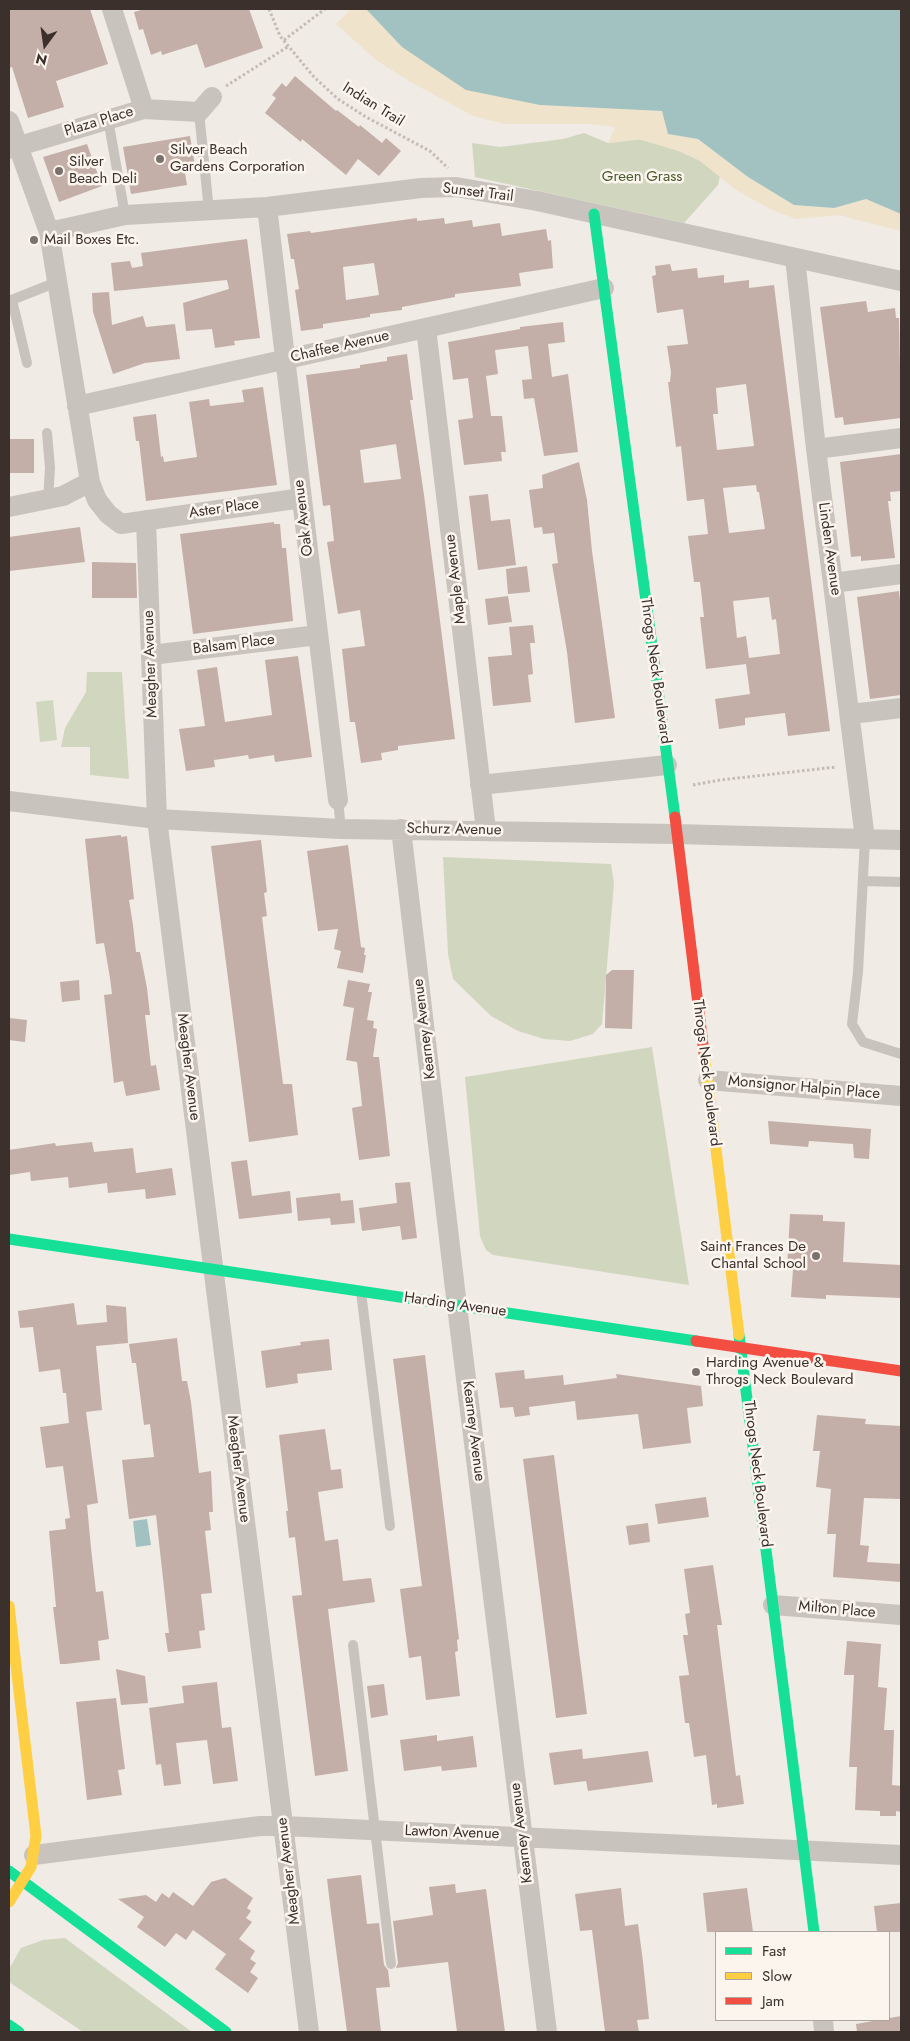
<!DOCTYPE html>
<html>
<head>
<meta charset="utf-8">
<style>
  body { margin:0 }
  #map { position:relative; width:910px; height:2041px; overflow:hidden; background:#f0ebe5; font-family:Jost,sans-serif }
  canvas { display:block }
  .frame { position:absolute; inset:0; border:10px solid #3b302b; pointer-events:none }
  .legend { position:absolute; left:715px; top:1931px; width:175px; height:90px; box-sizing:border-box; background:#fbf5ee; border:1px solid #aea6a0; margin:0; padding:6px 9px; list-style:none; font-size:15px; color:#3b302b }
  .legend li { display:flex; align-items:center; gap:10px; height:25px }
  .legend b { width:25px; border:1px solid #aea6a0 }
  .north { position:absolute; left:20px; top:20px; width:50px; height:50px; -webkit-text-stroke:4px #fbf5ee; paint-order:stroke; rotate:194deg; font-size:14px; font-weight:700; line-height:20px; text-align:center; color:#3b302b }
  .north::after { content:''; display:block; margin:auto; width:18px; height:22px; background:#3b302b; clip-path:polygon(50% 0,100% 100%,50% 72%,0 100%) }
</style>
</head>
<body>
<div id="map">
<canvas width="910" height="2041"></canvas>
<div class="frame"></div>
<ul class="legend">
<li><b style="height:6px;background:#16e098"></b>Fast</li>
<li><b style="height:6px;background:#ffcf43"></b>Slow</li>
<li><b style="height:6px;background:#f24e42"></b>Jam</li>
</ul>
<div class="north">N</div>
</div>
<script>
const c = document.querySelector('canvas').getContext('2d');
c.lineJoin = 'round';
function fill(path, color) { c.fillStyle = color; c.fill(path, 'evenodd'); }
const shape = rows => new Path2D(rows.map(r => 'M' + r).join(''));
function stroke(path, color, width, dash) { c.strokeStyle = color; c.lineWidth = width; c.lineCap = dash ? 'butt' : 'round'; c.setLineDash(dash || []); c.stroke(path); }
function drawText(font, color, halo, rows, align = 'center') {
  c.font = font + ' Jost,sans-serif'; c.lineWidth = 5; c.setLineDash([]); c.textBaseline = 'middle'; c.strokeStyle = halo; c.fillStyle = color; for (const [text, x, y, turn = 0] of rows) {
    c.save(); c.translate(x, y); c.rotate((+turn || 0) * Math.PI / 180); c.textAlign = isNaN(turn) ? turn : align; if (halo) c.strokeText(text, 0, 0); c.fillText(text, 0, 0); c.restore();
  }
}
fill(shape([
  [584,133,608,143,642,139,679,151,709,164,720,176,718,185,684,223,475,177,472,143,500,147,563,139],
  [87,672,122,672,129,779,90,775,90,747,61,747,65,728,86,692],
  [53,700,57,740,40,742,36,702],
  [443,857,611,864,614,883,602,1024,593,1034,570,1041,544,1039,518,1031,491,1016,453,979,448,954],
  [652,1047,689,1285,493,1255,486,1250,480,1236,465,1077],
  [65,1938,77,1947,192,2032,83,2032,9,1982,9,1969,21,1948,43,1940]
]), '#d1d6bf');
fill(shape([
  [347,9,366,9,402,47,540,105,663,111,668,134,698,139,748,177,794,205,834,208,866,199,901,214,901,231,838,215,796,219,770,209,736,190,700,161,679,151,638,139,608,143,615,127,587,124,504,124,473,116,409,81,376,60,336,24,349,11]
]), '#efe3cc');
fill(shape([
  [366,9,901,9,901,214,866,199,834,208,794,205,748,177,698,139,668,134,662,111,540,105,466,90,402,47],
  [147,1519,151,1545,136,1547,133,1521]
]), '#a1c2c1');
fill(shape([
  [9,9,90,9,108,64,56,81,64,107,28,118,12,67,9,68],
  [145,9,249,9,263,48,205,68,197,44,162,55,161,51,151,55,143,29,139,30,134,12],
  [295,76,336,111,337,110,359,127,360,125,382,143,386,138,401,151,379,176,358,159,346,175,302,139,301,142,265,113,276,98,272,95,282,83,286,87],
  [190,136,196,171,185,173,187,185,131,194,123,147],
  [87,144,102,186,59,202,43,157],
  [417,218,417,221,444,218,445,224,472,220,473,227,500,223,502,236,546,229,548,241,551,240,553,268,519,273,521,286,455,294,455,297,402,307,402,310,370,314,370,317,323,324,323,328,301,331,295,290,299,289,294,259,291,259,287,234,310,231,311,233],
  [374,263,379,295,346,300,343,267],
  [247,239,260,338,234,341,235,345,215,348,212,329,186,331,183,303,229,289,227,280,114,291,111,263,130,261,132,268,143,266,141,253],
  [670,264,672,271,697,268,698,278,724,275,724,283,749,280,749,288,774,285,830,731,788,736,785,713,745,718,745,725,719,729,715,699,750,694,746,664,706,669,700,617,704,617,700,582,694,582,688,536,708,534,704,499,687,501,681,446,676,447,668,382,670,382,671,372,667,346,688,344,683,309,657,313,652,276,656,275,655,266],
  [746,384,754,446,717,450,713,414,718,414,716,388],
  [756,485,757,492,759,492,765,529,729,533,723,488],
  [769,597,772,620,776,619,780,654,749,658,746,636,737,638,733,601],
  [109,292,112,325,143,316,146,327,175,324,180,359,145,363,113,374,93,312,92,293],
  [866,301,868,312,895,308,896,318,899,318,901,418,844,425,843,417,835,418,820,307],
  [563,322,565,342,548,344,552,377,568,374,578,452,544,456,534,398,524,399,522,380,532,379,528,346,495,350,498,374,486,376,491,416,502,416,506,452,501,452,502,461,464,465,458,420,473,418,468,378,453,380,448,342,520,329,520,327],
  [407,354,413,400,410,400,424,495,455,739,398,746,398,750,381,753,382,760,361,763,355,722,350,722,342,649,365,646,360,610,338,614,327,542,334,541,330,505,323,506,306,375,360,368,360,365,387,361,387,357],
  [396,444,401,479,364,483,360,450],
  [263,387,277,485,146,501,139,441,136,441,133,417,156,414,161,457,163,456,164,462,197,457,189,402,209,399,210,406,244,402,242,390],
  [9,439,34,439,34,473,9,473],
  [901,454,901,491,890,492,891,501,888,501,895,558,861,561,861,556,851,557,840,462],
  [579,462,587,500,592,551,615,718,575,723,567,652,552,564,558,563,554,533,543,534,542,527,534,528,529,490,543,488,542,475],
  [488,494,491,521,510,519,516,565,478,570,469,496],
  [274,522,274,524,280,524,282,548,286,548,293,621,193,634,180,534],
  [80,527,85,562,9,571,9,537],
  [92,562,136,563,137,598,92,598],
  [527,566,530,592,508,594,506,569],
  [899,591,901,611,901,695,870,699,857,597],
  [508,596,512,622,488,625,485,599],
  [533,625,535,643,530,643,533,674,528,675,531,702,493,706,488,657,512,655,509,627],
  [298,656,312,757,275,762,274,755,249,759,248,755,214,760,215,767,186,771,179,729,205,726,197,670,217,667,225,722,272,715,265,660],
  [121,835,121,837,127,836,134,899,129,900,133,925,136,952,140,952,147,988,150,1015,145,1015,151,1066,156,1065,160,1090,126,1096,123,1081,114,1083,104,995,112,994,110,978,104,943,96,944,85,839],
  [261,840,267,892,264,893,267,916,262,917,266,949,283,1084,292,1084,298,1135,249,1142,211,846],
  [348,845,361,947,365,948,364,955,366,955,363,973,337,968,341,951,334,949,338,929,318,931,307,851],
  [612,970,634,970,632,1029,605,1028,606,975],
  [79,980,80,1000,62,1002,60,982],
  [348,980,370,984,368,992,372,992,367,1020,374,1021,373,1028,377,1029,373,1057,379,1057,390,1156,359,1160,352,1108,362,1106,361,1095,357,1062,346,1060,354,1008,343,1006],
  [9,1018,27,1020,25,1042,9,1040],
  [768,1121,871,1129,869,1159,854,1158,853,1144,809,1141,808,1147,770,1144],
  [92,1142,94,1152,133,1148,136,1173,172,1168,176,1195,146,1199,145,1189,108,1193,107,1183,69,1188,68,1177,31,1181,30,1172,9,1175,9,1150,55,1143,56,1146],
  [247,1160,252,1196,290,1191,292,1213,239,1219,231,1162],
  [410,1182,417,1238,402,1240,400,1226,362,1231,359,1208,397,1203,395,1183],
  [340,1193,341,1201,353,1200,355,1223,331,1225,330,1218,298,1221,296,1198],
  [790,1214,823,1215,823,1221,845,1222,843,1262,901,1265,901,1298,826,1295,826,1299,791,1297,793,1270,787,1270],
  [74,1303,77,1325,107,1322,106,1305,126,1307,128,1343,96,1346,102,1410,86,1412,98,1503,87,1505,91,1548,96,1592,103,1591,109,1639,98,1641,100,1660,66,1664,60,1664,53,1607,56,1607,49,1531,66,1529,65,1519,70,1518,63,1466,46,1468,40,1427,69,1423,66,1393,63,1393,60,1369,39,1372,33,1327,20,1328,18,1311],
  [177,1338,182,1381,187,1381,191,1402,199,1473,211,1471,213,1512,209,1512,211,1530,205,1531,212,1593,201,1594,205,1630,199,1631,201,1648,168,1652,165,1633,169,1633,156,1515,129,1519,122,1460,154,1457,150,1424,144,1425,136,1363,132,1363,129,1344],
  [329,1339,332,1370,297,1374,298,1383,266,1388,261,1351,301,1345,300,1342],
  [425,1355,459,1639,457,1640,458,1651,455,1652,460,1696,426,1700,421,1656,409,1658,400,1589,422,1586,393,1359],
  [524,1370,525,1379,563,1375,564,1385,617,1378,616,1374,701,1386,703,1406,687,1408,691,1443,643,1449,638,1414,577,1420,575,1401,529,1407,530,1415,515,1417,513,1407,500,1408,495,1373],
  [817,1415,866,1419,865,1424,901,1426,901,1499,864,1498,860,1545,869,1546,867,1562,901,1564,901,1582,833,1577,836,1534,827,1534,831,1489,816,1487,820,1451,813,1451],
  [325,1429,331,1470,341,1469,343,1488,318,1492,325,1541,338,1539,343,1581,371,1578,375,1602,328,1609,348,1771,315,1776,292,1596,302,1595,295,1537,289,1538,286,1511,288,1511,279,1435],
  [554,1455,587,1714,556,1718,523,1459],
  [706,1497,709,1517,658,1524,655,1504],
  [648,1523,650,1542,629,1545,626,1526],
  [713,1565,722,1625,717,1625,736,1776,740,1775,744,1804,717,1808,717,1804,712,1805,706,1755,694,1757,689,1723,685,1723,679,1676,689,1675,683,1635,688,1635,685,1614,690,1613,684,1569],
  [847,1641,881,1644,878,1687,887,1688,884,1730,894,1730,892,1785,901,1786,901,1812,896,1811,896,1816,880,1816,880,1811,855,1810,857,1767,849,1767,854,1675,844,1675],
  [116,1669,145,1676,148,1703,121,1705],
  [217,1682,222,1728,231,1727,238,1781,213,1784,207,1740,176,1743,181,1784,164,1786,161,1764,156,1765,149,1708,184,1703,182,1686],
  [384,1684,388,1715,371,1718,367,1686],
  [116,1698,125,1769,118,1770,122,1795,87,1800,76,1702],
  [437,1735,437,1741,473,1736,477,1767,442,1771,441,1766,404,1771,400,1740],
  [582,1749,583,1759,648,1751,653,1782,588,1791,586,1781,554,1785,549,1753],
  [361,1875,367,1924,379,1923,384,1965,388,1970,390,1987,376,1988,381,2032,347,2032,331,1912,327,1879],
  [225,1878,253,1898,247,1908,251,1911,246,1918,252,1922,239,1939,255,1951,250,1959,256,1963,250,1972,258,1978,248,1993,215,1969,226,1954,193,1930,186,1940,176,1933,165,1947,137,1927,144,1917,118,1899,146,1895,156,1902,162,1893,169,1898,173,1892,193,1906,211,1882],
  [455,1884,456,1893,486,1889,505,2032,457,2032,448,1962,396,1968,398,1963,393,1921,433,1915,429,1887],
  [621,1888,625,1926,638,1924,643,1962,649,2019,637,2020,639,2032,605,2032,592,1930,580,1931,575,1894],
  [747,1888,753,1932,707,1932,703,1893],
  [901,1903,901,1932,877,1932,874,1906],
  [901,2016,901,2032,857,2032,856,2024]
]), '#c3afa7');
stroke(shape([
  [269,9,280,36,314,77,338,99,366,117,430,151,448,168],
  [284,40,325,9],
  [226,86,289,46],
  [693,785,720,780,836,767]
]), '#c2bbb6', 3, [2.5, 2.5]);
stroke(shape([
  [199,112,209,211],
  [108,119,125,215],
  [12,300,27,363],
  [9,301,57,282],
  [47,433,50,468,48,500],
  [338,800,341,829],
  [865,839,858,972,852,1024,863,1042,901,1054],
  [864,881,901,882],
  [361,1292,390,1526],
  [353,1645,391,1964]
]), '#c9c3be', 10);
stroke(shape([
  [112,9,144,109],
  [9,121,49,232,90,482,97,500,108,514,121,524,302,498],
  [9,149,144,109,199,112,212,97],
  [267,207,338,800],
  [49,232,125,215,267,207,421,188,456,187,537,201,901,281],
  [795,258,816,449,865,839],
  [426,328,486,830],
  [77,406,604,288],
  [816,449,901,438],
  [9,507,63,496,90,482],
  [146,520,157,819,309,2032],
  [833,583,901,574],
  [151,655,318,635],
  [851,714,901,708],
  [480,785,667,765],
  [9,801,157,819,341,829,675,834,901,840],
  [401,829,457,1306,547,2032],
  [708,1080,901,1096],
  [773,1605,901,1615],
  [34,1855,260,1826,284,1826,901,1855],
  [823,2020,824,2032]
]), '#c9c3be', 20);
stroke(shape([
  [594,214,675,817],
  [9,1239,696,1341],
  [739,1335,814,1932],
  [9,1871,226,2032],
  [9,2025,19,2032]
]), '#16e098', 11);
stroke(shape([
  [704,1053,739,1335],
  [9,1606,36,1836,31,1867,9,1902]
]), '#ffcf43', 11);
stroke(shape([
  [675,817,704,1053],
  [696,1341,901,1371]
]), '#f24e42', 11);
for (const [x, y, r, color] of [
  [160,159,5,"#7a716c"],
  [59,171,5,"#7a716c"],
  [34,240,5,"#7a716c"],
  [816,1256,5,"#7a716c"],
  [696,1372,5,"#7a716c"]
]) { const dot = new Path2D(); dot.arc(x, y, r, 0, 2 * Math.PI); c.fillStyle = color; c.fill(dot); stroke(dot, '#fbf5ee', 2); }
drawText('15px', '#3b302b', '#fbf5ee', [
  ["Indian Trail",373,105,32],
  ["Plaza Place",99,122,-17],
  ["Sunset Trail",478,193,7],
  ["Chaffee Avenue",340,347,-13],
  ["Aster Place",224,509,-8],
  ["Oak Avenue",304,518,-97],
  ["Linden Avenue",829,549,82],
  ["Maple Avenue",456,579,-97],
  ["Balsam Place",234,645,-7],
  ["Meagher Avenue",151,664,-92],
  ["Throgs Neck Boulevard",655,671,82],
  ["Schurz Avenue",454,830,1],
  ["Kearney Avenue",425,1029,-97],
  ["Meagher Avenue",188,1067,83],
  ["Throgs Neck Boulevard",706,1073,83],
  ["Monsignor Halpin Place",804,1088,5],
  ["Harding Avenue",455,1305,8],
  ["Kearney Avenue",473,1431,83],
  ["Meagher Avenue",238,1469,83],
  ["Throgs Neck Boulevard",757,1474,83],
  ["Milton Place",837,1610,5],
  ["Lawton Avenue",452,1833,2],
  ["Kearney Avenue",522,1833,-97],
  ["Meagher Avenue",289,1871,-97]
]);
drawText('15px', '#3b302b', '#fbf5ee', [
  ["Silver Beach",170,150],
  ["Gardens Corporation",170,167],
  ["Silver",69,162],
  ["Beach Deli",69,179],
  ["Mail Boxes Etc.",44,240],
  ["Saint Frances De",806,1247,"right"],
  ["Chantal School",806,1264,"right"],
  ["Harding Avenue &",706,1363],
  ["Throgs Neck Boulevard",706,1380]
], 'left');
drawText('15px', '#4a5a2e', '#fbf5ee', [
  ["Green Grass",642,177]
]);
</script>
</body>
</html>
